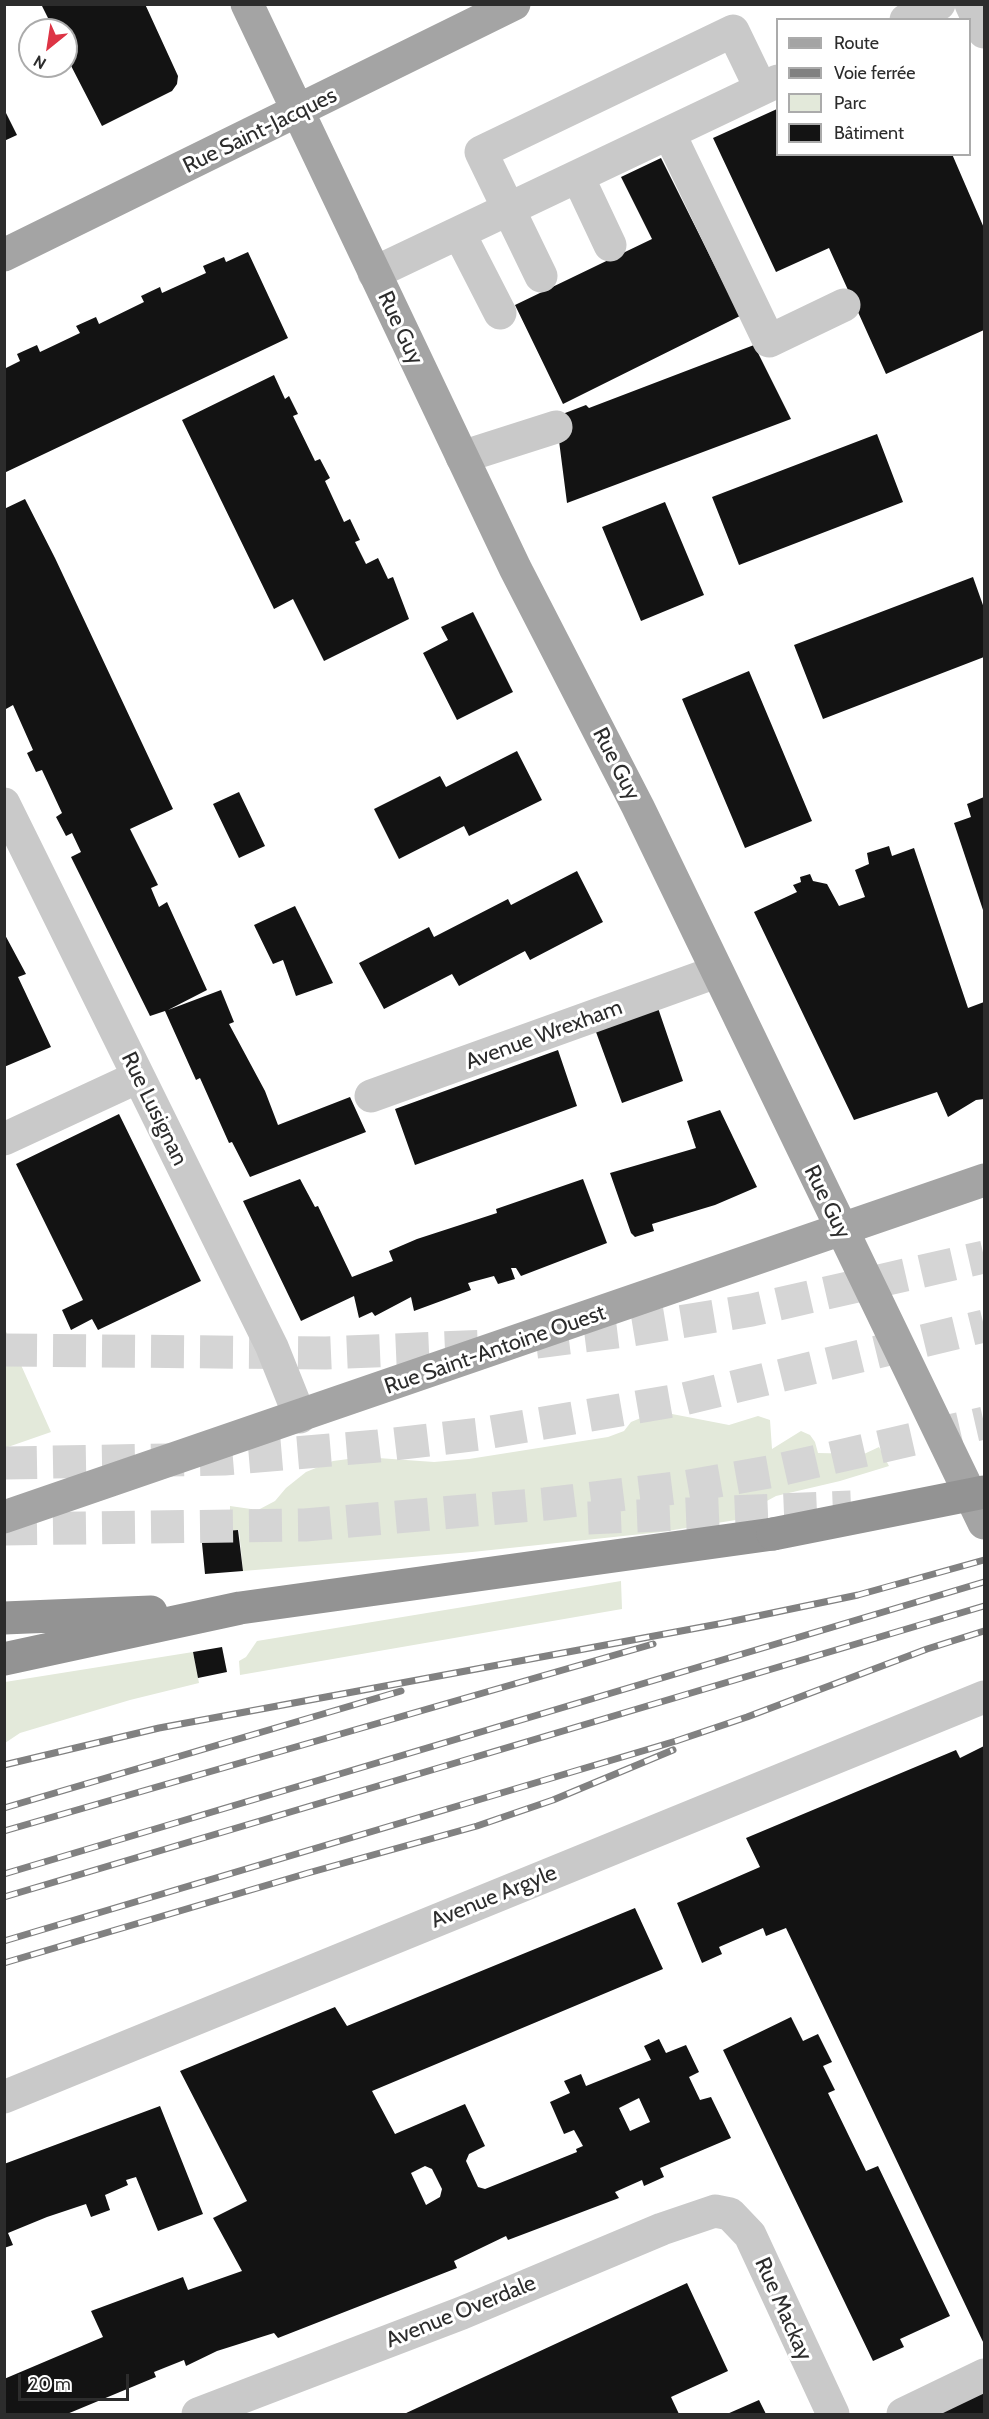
<!DOCTYPE html>
<html>
<head>
<meta charset="utf-8">
<style>
  body { margin:0 }
  #map { position:relative; width:989px; height:2419px; overflow:hidden; background:#fff; font-family:Cabin,sans-serif }
  canvas { display:block }
  .frame { position:absolute; inset:0; border:6px solid #2c2c2c; pointer-events:none }
  .legend { position:absolute; left:776px; top:18px; width:195px; height:138px; box-sizing:border-box; background:#fff; border:2px solid #ababab; margin:0; padding:8px 10px; list-style:none; font-size:18px; color:#2c2c2c }
  .legend li { display:flex; align-items:center; gap:12px; height:30px }
  .legend b { width:30px; border:2px solid #ababab }
  .north { position:absolute; left:18px; top:18px; width:60px; height:60px; box-sizing:border-box; background:#fff; border:2px solid #ababab; border-radius:50%; rotate:210deg; font-size:16px; font-weight:700; line-height:24px; text-align:center; color:#2c2c2c }
  .north::after { content:''; display:block; margin:auto; width:21px; height:27px; background:#dd3445; clip-path:polygon(50% 0,100% 100%,50% 72%,0 100%) }
  .scale { position:absolute; left:18px; top:2374px; width:111px; height:27px; box-sizing:border-box; border:3px solid #2c2c2c; border-top:0; padding-left:8px; font-size:18px; line-height:21px; white-space:nowrap; color:#2c2c2c; -webkit-text-stroke:4px #fff; paint-order:stroke }
</style>
</head>
<body>
<div id="map">
<canvas width="989" height="2419"></canvas>
<div class="frame"></div>
<ul class="legend">
<li><b style="height:8px;background:#a4a4a4"></b>Route</li>
<li><b style="height:8px;background:#818181"></b>Voie ferrée</li>
<li><b style="height:16px;background:#e3e9da"></b>Parc</li>
<li><b style="height:16px;background:#131313"></b>Bâtiment</li>
</ul>
<div class="north">N</div>
<div class="scale">20 m</div>
</div>
<script>
const c = document.querySelector('canvas').getContext('2d');
c.lineJoin = 'round';
function fill(path, color) { c.fillStyle = color; c.fill(path, 'evenodd'); }
const shape = rows => new Path2D(rows.map(r => 'M' + r).join(''));
function stroke(path, color, width, dash) { c.strokeStyle = color; c.lineWidth = width; c.lineCap = dash ? 'butt' : 'round'; c.setLineDash(dash || []); c.stroke(path); }
function drawText(font, color, halo, rows, align = 'center') {
  c.font = font + ' Cabin,sans-serif'; c.lineWidth = 6; c.setLineDash([]); c.textBaseline = 'middle'; c.strokeStyle = halo; c.fillStyle = color; for (const [text, x, y, turn = 0] of rows) {
    c.save(); c.translate(x, y); c.rotate((+turn || 0) * Math.PI / 180); c.textAlign = isNaN(turn) ? turn : align; if (halo) c.strokeText(text, 0, 0); c.fillText(text, 0, 0); c.restore();
  }
}
fill(shape([
  [4,1327,51,1432,5,1448,4,1448],
  [672,1414,729,1425,758,1416,770,1420,772,1449,801,1431,810,1435,815,1442,818,1453,864,1454,879,1447,889,1466,840,1481,776,1496,765,1502,767,1515,661,1532,472,1552,243,1571,239,1530,230,1530,230,1506,258,1510,275,1501,286,1488,306,1472,333,1461,364,1457,434,1462,469,1459,608,1437,624,1431,631,1422,648,1415],
  [621,1581,622,1609,240,1675,239,1661,246,1657,257,1641],
  [193,1652,199,1683,130,1700,20,1733,5,1743,5,1682]
]), '#e3e9da');
fill(shape([
  [41,4,145,4,178,76,177,84,172,91,102,126,66,56,66,30,54,30],
  [4,109,17,135,4,141],
  [777,109,777,154,952,154,984,228,984,330,886,374,829,248,776,272,713,138],
  [661,158,740,316,563,404,515,305,652,239,621,177],
  [248,252,288,338,4,473,4,369,20,361,17,354,37,345,40,352,80,333,76,326,96,317,99,324,144,302,141,296,160,287,162,293,206,273,203,266,224,257,226,262],
  [754,345,791,419,567,503,558,433,552,418,586,405,589,408],
  [274,375,285,399,289,396,298,414,293,416,315,461,320,459,330,478,325,481,344,522,350,519,360,540,355,542,366,564,378,558,388,579,393,577,409,619,324,661,293,599,274,609,182,420],
  [877,434,903,502,739,565,712,497],
  [25,499,55,558,173,809,130,829,158,885,151,888,159,907,167,902,207,990,168,1010,221,990,234,1022,229,1024,265,1091,278,1125,350,1097,366,1132,250,1177,232,1142,229,1143,200,1078,196,1080,165,1011,150,1016,71,857,81,852,72,833,66,836,56,817,62,813,42,770,36,772,27,753,33,750,13,705,6,709,4,707,4,509],
  [665,502,704,595,641,621,602,527],
  [973,577,984,608,984,657,823,719,794,645],
  [473,612,513,692,457,720,423,653,448,640,441,627],
  [749,671,812,821,745,848,682,699],
  [517,751,542,800,469,836,464,826,399,859,374,809,440,776,446,787],
  [239,792,265,846,239,858,213,804],
  [984,797,984,913,954,823,971,817,967,804],
  [889,846,892,856,914,848,968,1008,984,1002,984,1099,976,1100,948,1117,937,1092,854,1120,754,912,797,892,793,885,801,882,800,877,810,874,813,881,827,884,839,906,865,897,855,870,869,864,867,853],
  [577,871,603,922,530,960,525,951,459,986,452,974,384,1009,359,963,429,927,434,937,508,899,511,905],
  [295,906,333,983,296,996,283,960,273,964,254,925],
  [4,933,26,974,18,977,51,1047,4,1067],
  [658,1008,683,1081,622,1103,596,1032],
  [558,1050,577,1106,415,1165,395,1109],
  [720,1110,757,1187,715,1205,652,1224,654,1231,635,1237,631,1233,610,1173,696,1148,687,1121],
  [119,1114,201,1281,98,1330,92,1319,71,1330,62,1310,83,1300,16,1164],
  [300,1179,315,1207,318,1206,352,1277,393,1261,389,1251,417,1239,497,1213,496,1209,583,1179,607,1243,521,1276,516,1268,511,1268,515,1279,498,1284,494,1276,468,1283,471,1290,414,1311,411,1297,375,1316,372,1312,359,1318,354,1296,301,1321,243,1201],
  [238,1530,243,1571,205,1574,201,1533],
  [222,1647,227,1672,198,1678,193,1652],
  [984,1746,984,2344,786,1928,766,1936,763,1928,719,1947,722,1954,702,1963,677,1903,760,1867,746,1838,956,1750,960,1758],
  [635,1908,663,1969,372,2091,395,2134,465,2104,485,2146,469,2154,466,2161,478,2187,485,2189,577,2152,576,2149,583,2146,574,2130,564,2134,550,2102,570,2093,564,2081,581,2074,586,2086,651,2060,644,2046,659,2039,666,2053,686,2045,699,2072,689,2077,700,2100,711,2097,731,2138,660,2168,664,2177,644,2186,642,2180,615,2192,619,2198,508,2240,506,2236,454,2261,457,2268,278,2338,274,2333,217,2351,186,2366,184,2360,154,2372,156,2377,67,2414,4,2414,4,2379,103,2337,91,2311,183,2277,188,2290,242,2271,213,2218,247,2201,180,2071,335,2007,347,2026],
  [639,2098,650,2122,630,2131,619,2108],
  [425,2166,432,2169,442,2189,440,2197,426,2205,411,2173],
  [791,2017,803,2041,818,2034,832,2062,823,2066,835,2090,828,2093,866,2171,878,2166,950,2316,900,2339,904,2347,873,2361,723,2050],
  [160,2106,203,2214,158,2231,136,2177,126,2180,128,2185,105,2195,110,2210,91,2217,86,2204,47,2217,8,2233,13,2245,4,2248,4,2164],
  [687,2283,728,2371,671,2397,679,2414,404,2414],
  [984,2389,984,2414,931,2414],
  [759,2400,766,2414,727,2414]
]), '#131313');
stroke(shape([
  [536,1342,625,1331,752,1310,984,1257],
  [4,1350,326,1353,487,1346],
  [4,1463,224,1459,378,1446,480,1434,684,1399,984,1326],
  [588,1518,851,1507],
  [4,1529,305,1525,545,1504,683,1487,774,1471,984,1423]
]), '#d5d5d5', 33, [33, 16]);
stroke(shape([
  [971,4,984,32],
  [906,20,939,4],
  [669,133,769,341,844,305],
  [578,177,610,245],
  [459,233,500,313],
  [374,273,778,81],
  [541,276,481,152,733,31,761,89],
  [462,457,556,427],
  [4,804,272,1347,300,1417],
  [371,1096,716,972],
  [4,1139,138,1077],
  [4,2097,984,1697],
  [198,2414,462,2313,662,2229,715,2211,730,2214,750,2235,833,2414],
  [903,2414,984,2375]
]), '#c9c9c9', 33);
stroke(shape([
  [247,4,515,568,638,807,984,1523],
  [4,255,514,4],
  [4,1517,984,1180]
]), '#a4a4a4', 33);
stroke(shape([
  [4,1618,151,1612],
  [4,1659,240,1608,773,1534]
]), '#939393', 33);
const rail = shape([
  [4,1765,159,1728,724,1623,858,1595,984,1560],
  [4,1808,401,1691],
  [4,1831,653,1644],
  [4,1874,984,1582],
  [4,1897,984,1606],
  [4,1941,676,1741,747,1717,927,1649,984,1631],
  [4,1963,308,1873,477,1826,553,1800,673,1750]
]);
stroke(rail, '#818181', 7);
stroke(rail, '#fff', 4.5, [14]);
stroke(shape([
  [773,1534,984,1492]
]), '#939393', 33);
drawText('22px', '#2c2c2c', '#fff', [
  ["Rue Saint-Jacques",260,131,-26],
  ["Rue Guy",400,328,65],
  ["Rue Guy",616,764,63],
  ["Avenue Wrexham",544,1035,-20],
  ["Rue Lusignan",154,1109,64],
  ["Rue Guy",827,1202,64],
  ["Rue Saint-Antoine Ouest",495,1350,-19],
  ["Avenue Argyle",494,1897,-22],
  ["Rue Mackay",783,2309,66],
  ["Avenue Overdale",461,2312,-22]
]);
</script>
</body>
</html>
